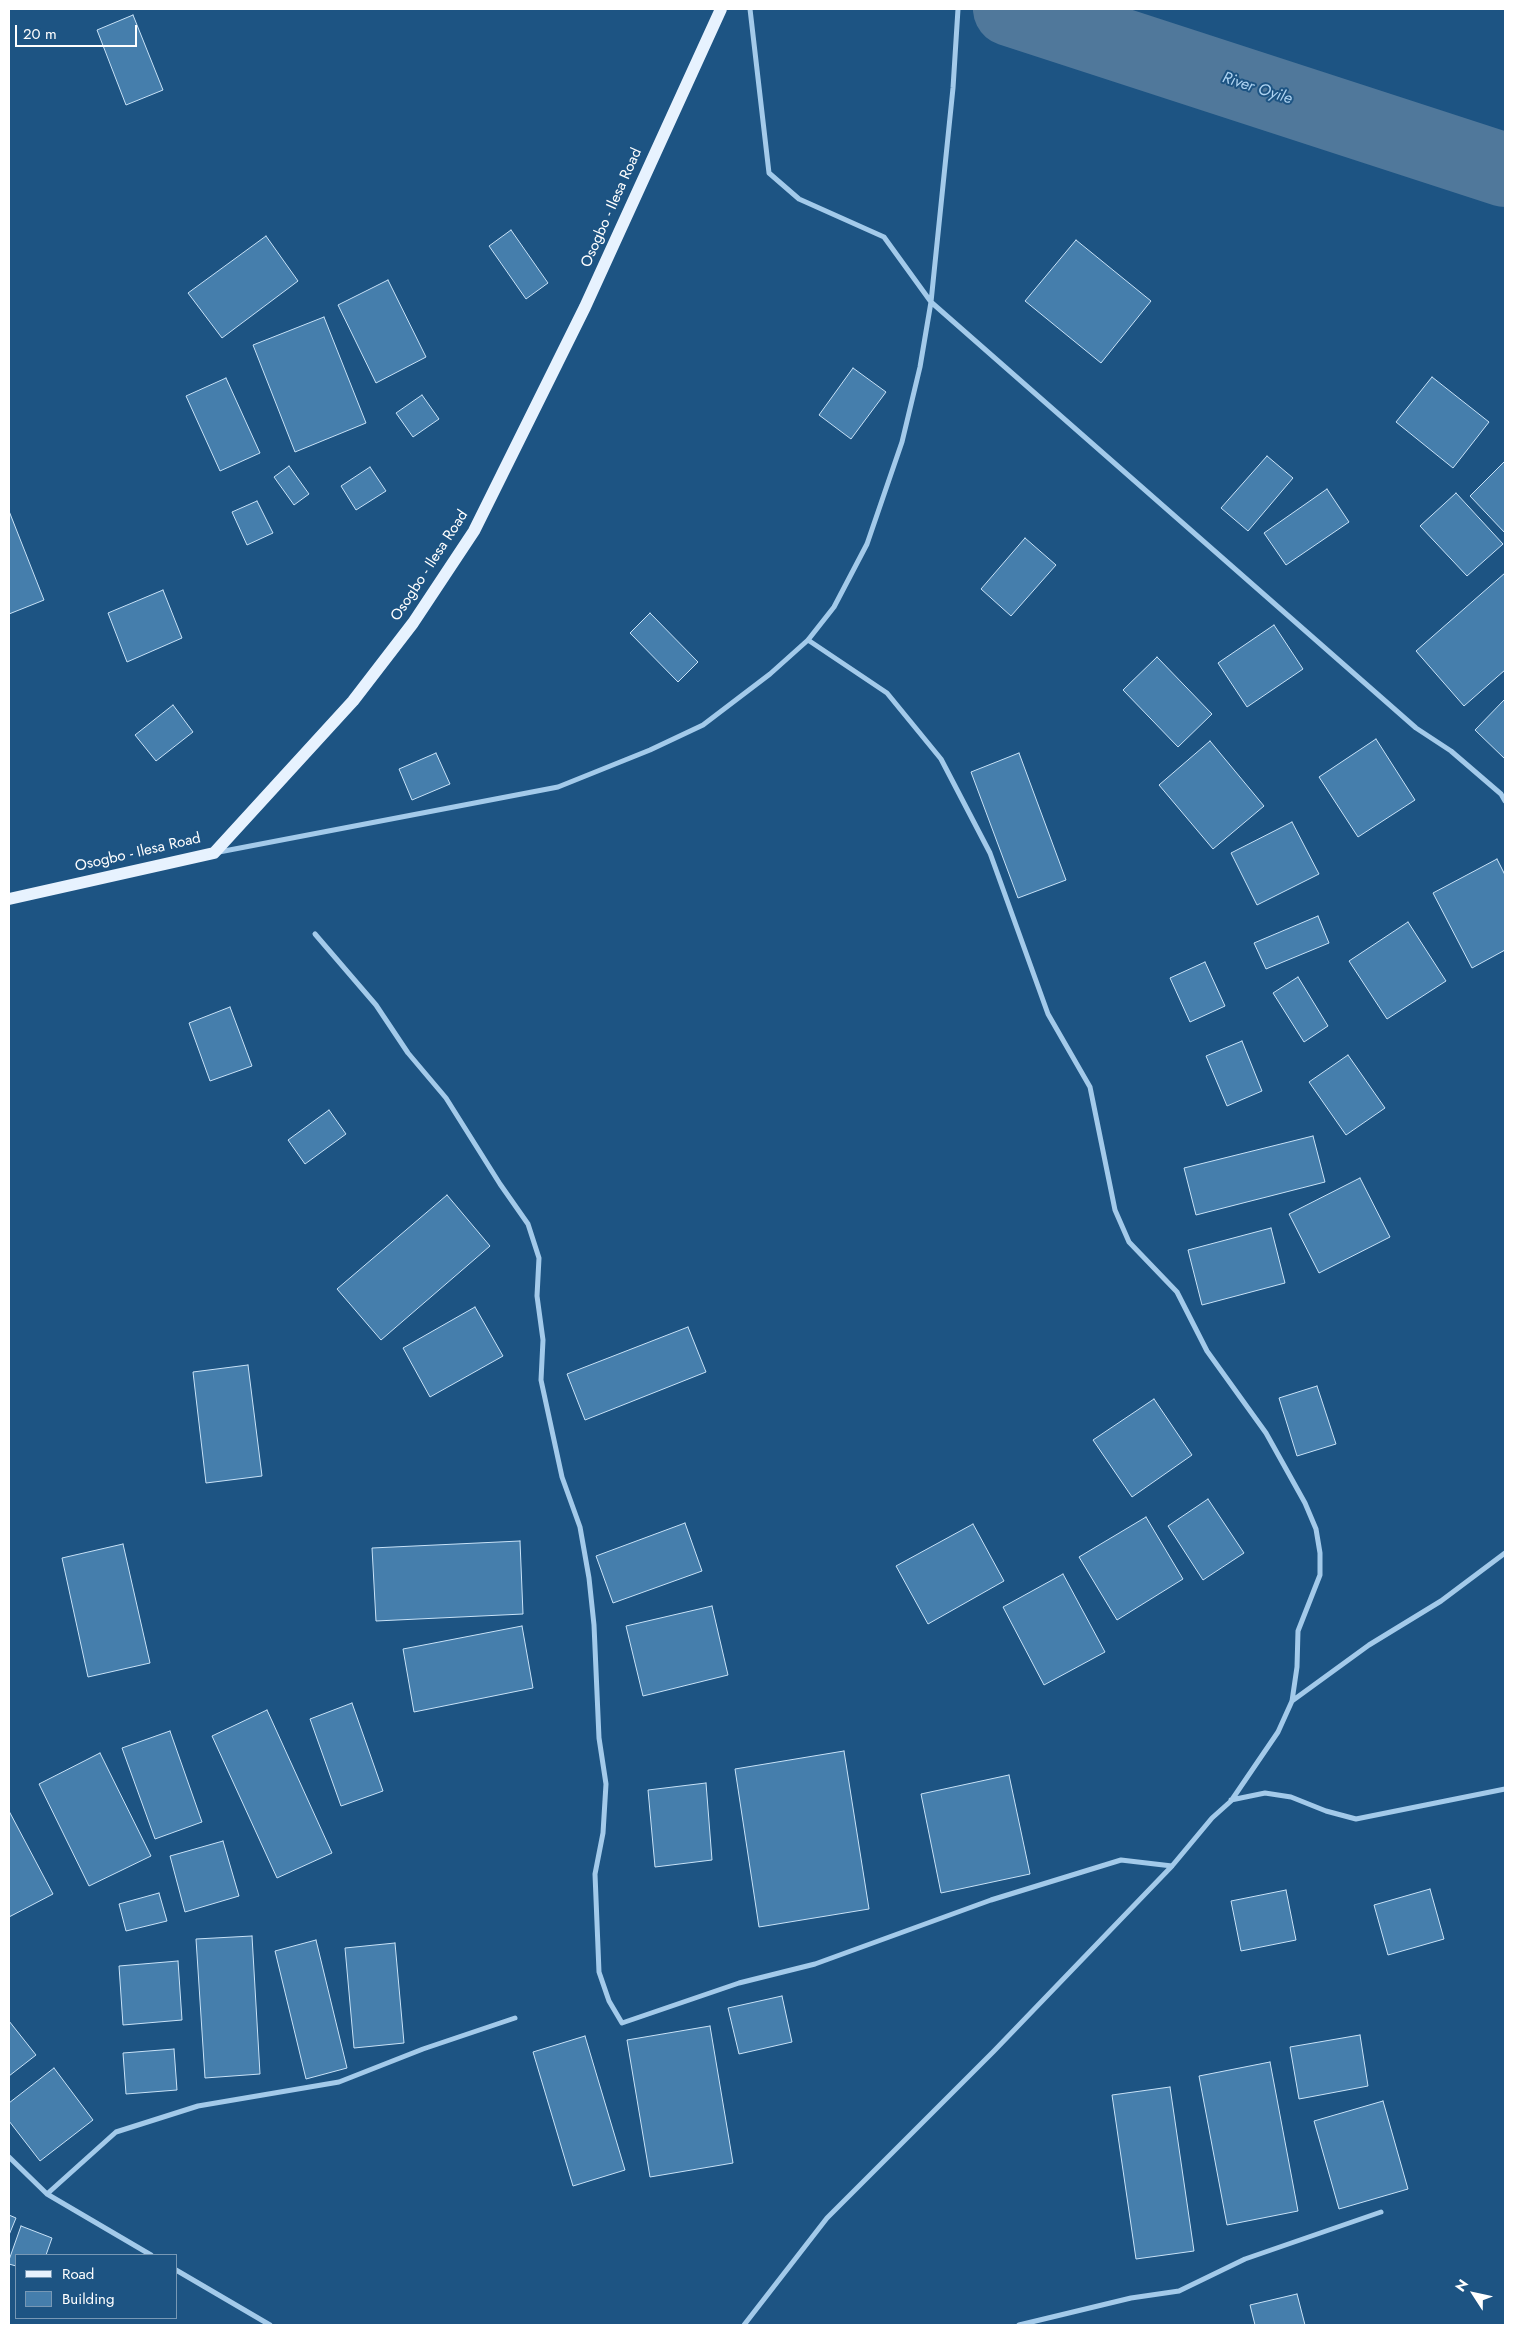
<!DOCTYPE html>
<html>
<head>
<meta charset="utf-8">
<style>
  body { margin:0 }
  #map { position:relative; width:1514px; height:2334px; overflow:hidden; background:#1d5483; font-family:Jost,sans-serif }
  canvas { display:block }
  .frame { position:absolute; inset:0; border:10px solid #fff; pointer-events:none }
  .legend { position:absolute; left:15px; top:2254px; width:162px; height:65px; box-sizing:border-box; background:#1d5483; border:1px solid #7798b5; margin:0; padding:6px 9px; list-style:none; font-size:15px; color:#fff }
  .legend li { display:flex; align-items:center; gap:10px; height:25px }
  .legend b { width:25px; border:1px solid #7798b5 }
  .north { position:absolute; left:1449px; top:2269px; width:50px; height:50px; -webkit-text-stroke:4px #1d5483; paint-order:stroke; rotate:305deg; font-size:14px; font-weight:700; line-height:20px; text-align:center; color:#fff }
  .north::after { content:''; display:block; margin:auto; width:18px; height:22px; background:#fff; clip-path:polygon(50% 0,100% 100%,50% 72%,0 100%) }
  .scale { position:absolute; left:15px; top:25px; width:122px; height:22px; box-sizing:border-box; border:2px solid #fff; border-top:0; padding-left:6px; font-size:15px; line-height:18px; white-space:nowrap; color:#fff; -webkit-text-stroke:4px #1d5483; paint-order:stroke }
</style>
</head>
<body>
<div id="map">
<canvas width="1514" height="2334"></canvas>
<div class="frame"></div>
<ul class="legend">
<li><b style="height:6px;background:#e7f2fe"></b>Road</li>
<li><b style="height:14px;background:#457eac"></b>Building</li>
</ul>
<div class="north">N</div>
<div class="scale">20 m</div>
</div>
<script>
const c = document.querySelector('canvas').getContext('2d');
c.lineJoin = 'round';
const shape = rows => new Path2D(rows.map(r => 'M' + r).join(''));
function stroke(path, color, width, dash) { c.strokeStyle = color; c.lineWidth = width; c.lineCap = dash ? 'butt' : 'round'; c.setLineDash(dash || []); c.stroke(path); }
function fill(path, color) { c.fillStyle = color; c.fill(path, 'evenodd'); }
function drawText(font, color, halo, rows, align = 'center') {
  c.font = font + ' Jost,sans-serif'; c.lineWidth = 4; c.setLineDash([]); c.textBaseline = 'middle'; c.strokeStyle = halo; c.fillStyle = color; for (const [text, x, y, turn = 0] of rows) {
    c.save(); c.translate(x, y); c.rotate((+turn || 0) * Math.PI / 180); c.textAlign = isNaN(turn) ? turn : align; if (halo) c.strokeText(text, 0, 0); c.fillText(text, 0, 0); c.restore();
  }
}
stroke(shape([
  [1010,9,1505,170]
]), '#50789b', 74);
const building = shape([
  [133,15,163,90,126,105,97,30,133,15],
  [511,230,548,283,526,299,489,246,511,230],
  [266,236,298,281,222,338,188,293,266,236],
  [1076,240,1151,301,1101,363,1025,301,1076,240],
  [388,280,426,357,376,383,338,305,388,280],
  [324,317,366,423,295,452,253,345,324,317],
  [853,368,886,392,851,439,819,415,853,368],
  [1432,377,1489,422,1453,468,1396,422,1432,377],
  [226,378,260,453,220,471,186,396,226,378],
  [422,395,439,419,413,437,396,413,422,395],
  [1267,456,1293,478,1248,531,1221,508,1267,456],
  [1505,461,1505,533,1470,496,1505,461],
  [289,466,309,494,294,505,274,477,289,466],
  [370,467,386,491,356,510,341,486,370,467],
  [1327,489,1349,522,1286,565,1264,533,1327,489],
  [1456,493,1503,544,1467,576,1420,526,1456,493],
  [257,501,273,533,247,545,232,512,257,501],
  [9,511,44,600,9,614,9,511],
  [1025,538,1056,565,1011,616,981,589,1025,538],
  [1505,573,1505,670,1464,706,1416,651,1505,573],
  [163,590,182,638,127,662,108,613,163,590],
  [650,613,698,662,678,682,630,633,650,613],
  [1274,625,1303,669,1247,707,1218,663,1274,625],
  [1157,657,1212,714,1178,747,1123,690,1157,657],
  [1505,699,1505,759,1475,730,1505,699],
  [173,705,193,732,156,761,135,735,173,705],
  [1376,739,1415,800,1358,837,1319,777,1376,739],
  [1210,741,1264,806,1213,849,1159,785,1210,741],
  [436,753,450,784,412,800,399,769,436,753],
  [1019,753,1066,880,1018,898,971,772,1019,753],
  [1292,822,1319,874,1257,905,1231,853,1292,822],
  [1497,859,1505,875,1505,950,1472,968,1433,893,1497,859],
  [1318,916,1329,943,1266,969,1254,943,1318,916],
  [1408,922,1446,981,1387,1019,1349,961,1408,922],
  [1205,962,1225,1006,1190,1022,1170,978,1205,962],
  [1298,977,1328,1026,1304,1042,1273,993,1298,977],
  [230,1007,252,1066,210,1081,189,1023,230,1007],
  [1242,1041,1262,1091,1227,1106,1206,1056,1242,1041],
  [1348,1055,1385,1108,1346,1135,1309,1082,1348,1055],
  [329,1110,346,1134,305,1164,288,1140,329,1110],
  [1313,1136,1325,1182,1196,1215,1184,1168,1313,1136],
  [1360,1178,1390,1237,1319,1273,1289,1214,1360,1178],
  [447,1195,490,1246,381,1340,337,1289,447,1195],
  [1271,1228,1285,1283,1202,1305,1188,1250,1271,1228],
  [475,1307,503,1356,430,1397,403,1348,475,1307],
  [688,1327,706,1372,585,1420,567,1374,688,1327],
  [248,1365,262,1476,206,1483,193,1372,248,1365],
  [1317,1386,1336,1444,1297,1456,1279,1398,1317,1386],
  [1154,1399,1192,1455,1132,1497,1093,1440,1154,1399],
  [1208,1499,1244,1553,1203,1580,1168,1526,1208,1499],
  [1146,1517,1183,1579,1117,1620,1079,1557,1146,1517],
  [685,1523,702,1571,613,1603,596,1556,685,1523],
  [973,1524,1004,1581,928,1624,896,1566,973,1524],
  [520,1541,523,1614,376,1621,372,1548,520,1541],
  [123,1544,150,1663,88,1677,62,1558,123,1544],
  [1063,1574,1105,1652,1044,1685,1003,1607,1063,1574],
  [712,1606,728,1675,643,1696,626,1626,712,1606],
  [522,1626,533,1688,414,1712,403,1649,522,1626],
  [352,1703,383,1791,341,1806,310,1719,352,1703],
  [267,1710,332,1853,277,1878,212,1736,267,1710],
  [170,1731,202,1822,155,1839,122,1748,170,1731],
  [844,1751,869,1909,759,1927,735,1769,844,1751],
  [100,1753,151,1856,89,1886,39,1784,100,1753],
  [1009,1775,1030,1874,941,1893,921,1794,1009,1775],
  [706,1783,712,1860,655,1867,648,1790,706,1783],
  [9,1811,53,1894,9,1917,9,1811],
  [223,1841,239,1896,185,1912,170,1856,223,1841],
  [1430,1889,1444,1939,1388,1955,1374,1905,1430,1889],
  [1286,1890,1296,1940,1241,1951,1231,1901,1286,1890],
  [159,1893,167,1921,126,1931,119,1904,159,1893],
  [252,1936,260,2074,205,2078,196,1939,252,1936],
  [316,1940,347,2068,306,2079,275,1951,316,1940],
  [395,1943,404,2043,354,2048,345,1948,395,1943],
  [178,1961,182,2020,123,2025,119,1966,178,1961],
  [782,1996,792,2042,739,2054,728,2008,782,1996],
  [9,2021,36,2055,9,2076,9,2021],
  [710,2026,733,2163,650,2177,627,2040,710,2026],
  [1360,2035,1368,2086,1299,2099,1290,2047,1360,2035],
  [585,2036,625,2170,573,2186,533,2052,585,2036],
  [174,2049,177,2090,126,2094,123,2053,174,2049],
  [1270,2062,1298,2211,1227,2225,1199,2076,1270,2062],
  [54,2068,93,2120,40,2161,9,2121,9,2103,54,2068],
  [1170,2087,1194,2251,1136,2259,1112,2095,1170,2087],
  [1383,2101,1408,2189,1339,2209,1314,2121,1383,2101],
  [9,2215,16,2218,9,2235,9,2215],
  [21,2226,52,2238,46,2255,16,2255,16,2266,9,2264,9,2260,21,2226],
  [1297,2294,1305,2325,1255,2325,1250,2305,1297,2294]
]);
fill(building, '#457eac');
stroke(building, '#c8e2f7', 1);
stroke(shape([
  [750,9,769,173,799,199,884,237,931,302,1416,728,1451,751,1501,794,1505,801],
  [219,852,558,787,650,750,703,725,770,674,808,640,834,607,867,544,902,442,920,367,931,302,953,88,958,9],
  [315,934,376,1005,408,1053,446,1098,500,1184,528,1224,539,1258,537,1296,543,1340,541,1380,562,1477,580,1527,589,1578,594,1625,599,1738,606,1784,603,1833,595,1874,599,1972,609,2001,622,2023,739,1983,815,1964,991,1900,1121,1860,1172,1866],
  [1292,1701,1369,1645,1441,1601,1505,1553],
  [1231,1800,1265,1793,1291,1797,1326,1811,1356,1819,1505,1789],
  [9,2157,47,2194,151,2255],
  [47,2194,116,2132,198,2106,339,2082,423,2049,515,2018],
  [176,2270,270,2325],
  [744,2325,827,2218,994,2051,1172,1866,1212,1818,1231,1801,1278,1732,1292,1701,1297,1667,1298,1631,1320,1575,1320,1553,1316,1529,1305,1503,1266,1433,1207,1351,1177,1292,1129,1242,1115,1210,1090,1087,1048,1014,990,853,941,759,887,693,808,640],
  [1019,2325,1131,2298,1179,2291,1245,2259,1381,2212]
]), '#a3caea', 5);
stroke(shape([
  [9,899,214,853,353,701,413,623,474,531,585,307,721,9]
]), '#e7f2fe', 12);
drawText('15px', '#fff', '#1d5483', [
  ["Osogbo - Ilesa Road",612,208,-66],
  ["Osogbo - Ilesa Road",430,566,-57],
  ["Osogbo - Ilesa Road",138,853,-13]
]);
drawText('italic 16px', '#afd4f2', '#1d5483', [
  ["River Oyile",1257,89,18]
]);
</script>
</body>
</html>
